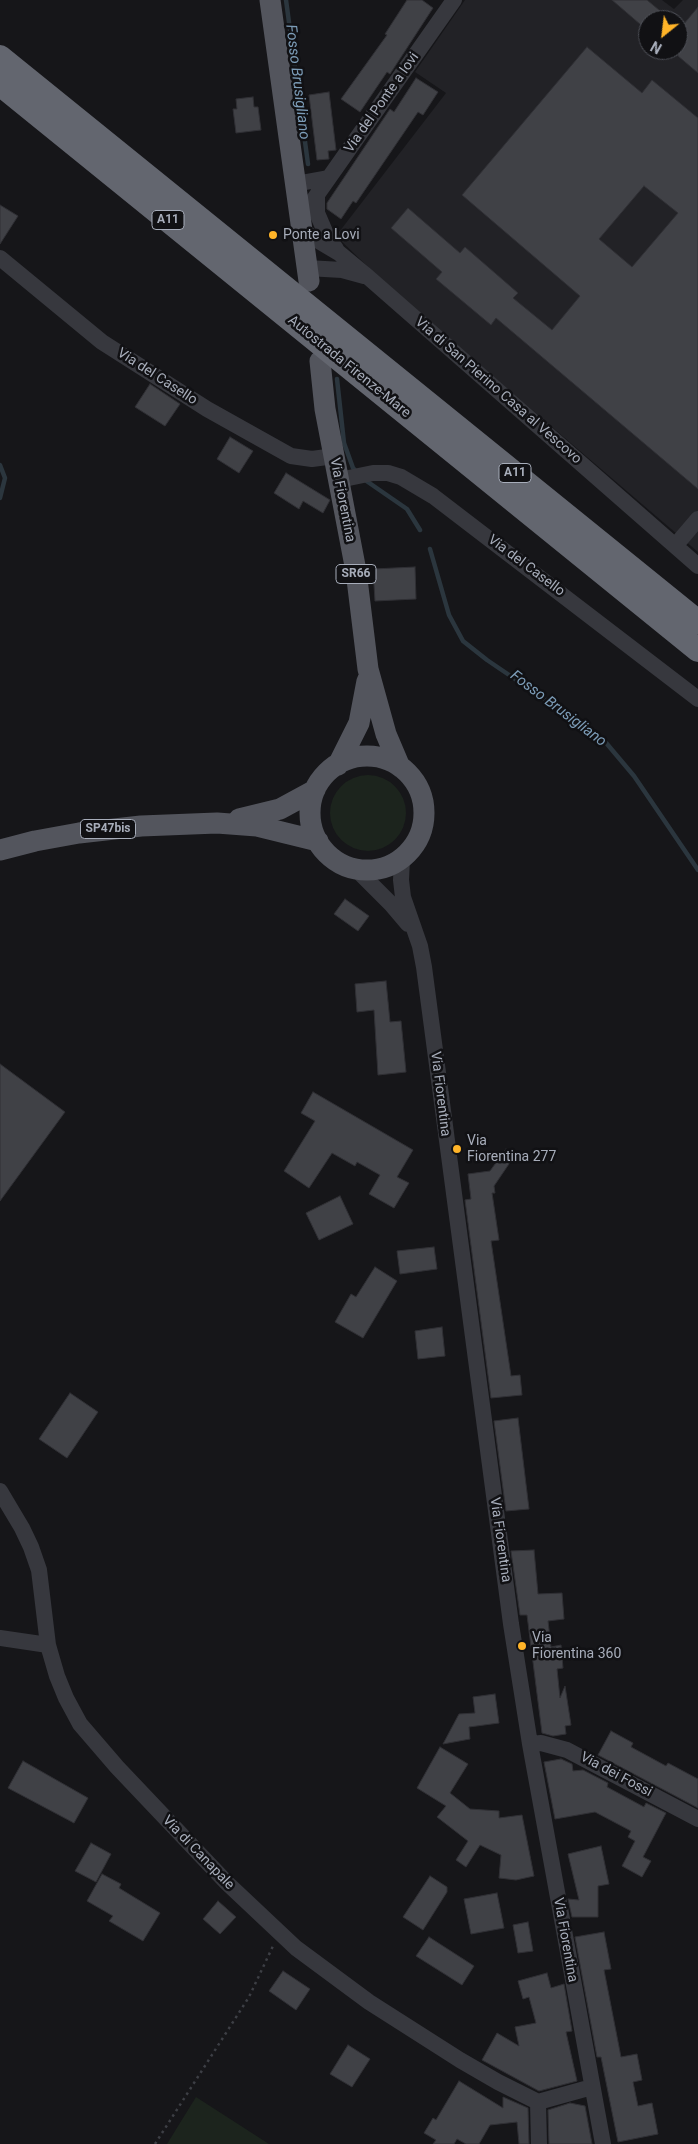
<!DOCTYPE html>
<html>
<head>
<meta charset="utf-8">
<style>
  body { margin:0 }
  #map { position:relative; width:698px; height:2144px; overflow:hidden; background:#161619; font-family:Roboto,sans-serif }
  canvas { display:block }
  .north { position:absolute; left:638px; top:10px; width:50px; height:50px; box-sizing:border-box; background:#111114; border:1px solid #4d4f56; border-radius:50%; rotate:209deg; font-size:14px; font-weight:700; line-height:20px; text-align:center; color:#a7adba }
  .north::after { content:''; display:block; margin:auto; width:18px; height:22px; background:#ffb428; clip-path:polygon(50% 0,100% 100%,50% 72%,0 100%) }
</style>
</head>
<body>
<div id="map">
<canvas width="698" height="2144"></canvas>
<div class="north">N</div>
</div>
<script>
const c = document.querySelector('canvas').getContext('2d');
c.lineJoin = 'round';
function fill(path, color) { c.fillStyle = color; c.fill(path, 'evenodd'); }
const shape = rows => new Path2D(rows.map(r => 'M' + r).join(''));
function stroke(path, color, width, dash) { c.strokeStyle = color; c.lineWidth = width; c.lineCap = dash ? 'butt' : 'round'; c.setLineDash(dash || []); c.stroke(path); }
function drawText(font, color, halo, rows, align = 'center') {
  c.font = font + ' Roboto,sans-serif'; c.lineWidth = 5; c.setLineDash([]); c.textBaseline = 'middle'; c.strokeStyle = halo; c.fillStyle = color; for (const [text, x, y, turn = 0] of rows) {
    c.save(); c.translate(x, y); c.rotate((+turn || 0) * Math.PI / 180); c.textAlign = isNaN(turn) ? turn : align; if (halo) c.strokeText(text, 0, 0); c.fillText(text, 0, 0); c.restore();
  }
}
fill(shape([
  [465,0,662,0,674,9,683,0,698,0,698,552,392,290,336,236,446,93,415,72],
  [648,20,678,20,678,50,648,50]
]), '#222226');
fill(shape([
  '330 813a38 38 0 1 1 76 0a38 38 0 1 1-76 0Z',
  [196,2097,269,2144,167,2144]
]), '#1c241d');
stroke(shape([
  [286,0,308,164],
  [337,379,344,443,353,468,358,473],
  [0,465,5,478,0,498],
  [365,480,407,509,420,530],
  [430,549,449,615,463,641,487,660,602,738,634,776,698,870]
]), '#2b363e', 4.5);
const building = shape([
  [407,0,422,0,433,8,390,74,387,72,360,112,341,99,387,35,385,34,407,0],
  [612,0,647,0,671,20,648,20,648,31,612,0],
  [698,7,698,73,678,56,678,31,698,7],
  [587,47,642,93,652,80,698,118,698,489,496,318,491,325,436,279,442,272,391,228,408,208,460,253,465,247,518,293,513,298,552,330,580,296,462,195,587,47],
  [644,186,678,213,632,267,599,239,644,186],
  [416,78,438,92,423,115,418,112,356,203,353,201,341,219,327,209,327,203,390,109,394,112,416,78],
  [329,92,336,150,328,151,329,159,317,160,309,95,329,92],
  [253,97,254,107,258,107,261,130,236,133,233,109,237,109,236,99,253,97],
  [0,205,18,216,0,244,0,205],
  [150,384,180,404,165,426,135,407,150,384],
  [230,437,253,451,239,473,217,459,230,437],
  [286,473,330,500,323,513,303,501,299,509,274,493,286,473],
  [415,567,416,599,375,601,373,569,415,567],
  [345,899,369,916,358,931,334,914,345,899],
  [386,981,390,1022,401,1021,406,1072,378,1075,374,1010,357,1012,355,984,386,981],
  [0,1064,65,1112,0,1201,0,1064],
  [313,1092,413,1150,397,1177,409,1183,394,1208,369,1194,380,1175,357,1162,355,1166,332,1153,309,1188,284,1171,315,1121,301,1113,313,1092],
  [506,1149,515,1155,494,1186,495,1193,492,1193,499,1240,491,1241,511,1376,520,1375,522,1395,491,1398,465,1200,471,1199,468,1174,490,1171,506,1149],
  [340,1196,353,1224,319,1240,306,1213,340,1196],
  [434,1247,437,1269,400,1274,397,1251,434,1247],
  [375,1267,397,1281,363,1338,335,1322,351,1294,356,1297,375,1267],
  [442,1327,445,1356,418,1359,415,1331,442,1327],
  [70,1393,98,1412,67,1458,39,1439,70,1393],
  [518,1418,529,1509,506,1511,494,1421,518,1418],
  [534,1550,538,1594,562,1593,564,1619,548,1621,551,1647,561,1645,563,1668,557,1669,560,1698,565,1686,571,1725,565,1726,566,1734,553,1736,542,1733,527,1615,520,1615,511,1551,534,1550],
  [495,1694,499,1723,469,1727,470,1739,443,1744,459,1714,475,1713,473,1697,495,1694],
  [611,1731,633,1743,631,1747,666,1766,668,1763,698,1779,698,1808,598,1755,611,1731],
  [440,1747,468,1764,450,1793,470,1809,499,1811,499,1818,522,1815,534,1876,516,1880,499,1878,501,1855,480,1845,466,1867,456,1860,468,1841,437,1817,446,1806,417,1788,440,1747],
  [561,1759,572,1764,573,1771,583,1770,608,1783,607,1787,644,1807,646,1803,666,1813,643,1857,651,1861,642,1877,622,1866,635,1841,628,1837,631,1831,595,1812,555,1819,544,1762,561,1759],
  [23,1761,88,1798,74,1823,8,1788,23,1761],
  [91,1843,111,1854,96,1882,75,1871,91,1843],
  [601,1846,609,1884,598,1886,598,1917,572,1917,568,1899,579,1900,568,1854,601,1846],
  [102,1874,121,1884,119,1888,160,1913,143,1941,109,1921,113,1916,87,1901,102,1874],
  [430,1876,447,1887,447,1892,423,1930,403,1917,430,1876],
  [497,1893,504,1928,471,1934,464,1899,497,1893],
  [218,1901,236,1917,220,1934,203,1919,218,1901],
  [528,1922,533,1951,518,1953,513,1925,528,1922],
  [604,1932,611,1969,604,1970,621,2057,637,2054,642,2080,633,2082,638,2106,652,2103,658,2134,618,2142,601,2057,597,2057,575,1937,604,1932],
  [429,1937,474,1966,462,1985,416,1956,429,1937],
  [283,1971,310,1989,296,2010,269,1991,283,1971],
  [547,1973,551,1988,564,1984,572,2031,566,2032,577,2081,539,2091,482,2060,497,2033,519,2046,515,2027,536,2023,529,1997,523,1999,518,1981,547,1973],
  [348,2045,370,2059,352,2087,330,2074,348,2045],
  [459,2081,503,2108,503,2097,528,2108,529,2144,519,2144,517,2122,490,2125,479,2144,466,2144,457,2139,454,2144,433,2144,436,2140,424,2133,433,2118,436,2120,459,2081],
  [570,2103,585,2106,592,2144,549,2144,548,2110,570,2103]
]);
fill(building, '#404146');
stroke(building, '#303035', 1);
stroke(shape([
  [155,2144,249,1997,273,1946]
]), '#3d3f45', 2.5, [2.5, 4]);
stroke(shape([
  [295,184,328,178],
  [317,195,317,213,326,234,336,249],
  [300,219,454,0],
  [302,231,339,253,368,277,698,566],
  [0,258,102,342,207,409,291,456,312,459,334,456],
  [307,268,342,270,364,276],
  [339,480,373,473,388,473,401,477,433,496,698,699],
  [675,546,698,519],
  [402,859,401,880,403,897,420,946,424,967,511,1624,530,1744,603,2144],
  [356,869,391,904,408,924],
  [0,1491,22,1528,31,1547,39,1570,48,1645,57,1676,66,1698,80,1724,117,1767,227,1883,296,1948,369,2002,460,2060,498,2082,538,2102],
  [0,1638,48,1645],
  [530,1744,541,1743,567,1750,698,1819],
  [539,2144,538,2102,592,2087]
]), '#37383e', 16);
stroke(shape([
  [270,0,309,281],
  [320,361,325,409,356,571,368,669,386,734,400,767],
  '310 813a57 57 0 1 1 114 0a57 57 0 1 1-114 0Z',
  [338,765,359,723,367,681],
  [239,819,280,809,315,790],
  [0,850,35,841,79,833,141,826,217,823,257,826,318,841]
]), '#53555d', 21);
stroke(shape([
  [0,57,698,622],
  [0,84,698,650]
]), '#63666f', 24);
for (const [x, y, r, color] of [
  [273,235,5,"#ffb428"],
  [457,1149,5,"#ffb428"],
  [522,1646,5,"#ffb428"]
]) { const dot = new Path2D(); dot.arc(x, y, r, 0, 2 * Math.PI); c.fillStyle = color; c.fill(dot); stroke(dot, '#111114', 2); }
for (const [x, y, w] of [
  [168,220,32],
  [515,473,32],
  [356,574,40],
  [108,829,55]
]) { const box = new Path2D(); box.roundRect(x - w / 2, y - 9.5, w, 19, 4); c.fillStyle = '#111114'; c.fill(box); stroke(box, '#a7adba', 1); }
drawText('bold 12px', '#a7adba', null, [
  ["A11",168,220],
  ["A11",515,473],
  ["SR66",356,574],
  ["SP47bis",108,829]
]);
drawText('14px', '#a7adba', '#111114', [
  ["Via del Ponte a Iovi",382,103,-55],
  ["Autostrada Firenze-Mare",349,367,39],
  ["Via del Casello",157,377,33],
  ["Via di San Pierino Casa al Vescovo",498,391,41],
  ["Via Fiorentina",342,500,79],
  ["Via del Casello",526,566,37],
  ["Via Fiorentina",440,1094,83],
  ["Via Fiorentina",500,1540,82],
  ["Via dei Fossi",616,1775,28],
  ["Via di Canapale",198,1853,46],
  ["Via Fiorentina",565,1940,80]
]);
drawText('14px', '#a7adba', '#111114', [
  ["Ponte a Lovi",283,235],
  ["Via",467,1141],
  ["Fiorentina 277",467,1157],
  ["Via",532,1638],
  ["Fiorentina 360",532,1654]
], 'left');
drawText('italic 15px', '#7c9cb7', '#111114', [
  ["Fosso Brusigliano",297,82,83],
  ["Fosso Brusigliano",558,709,37]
]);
</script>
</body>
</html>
